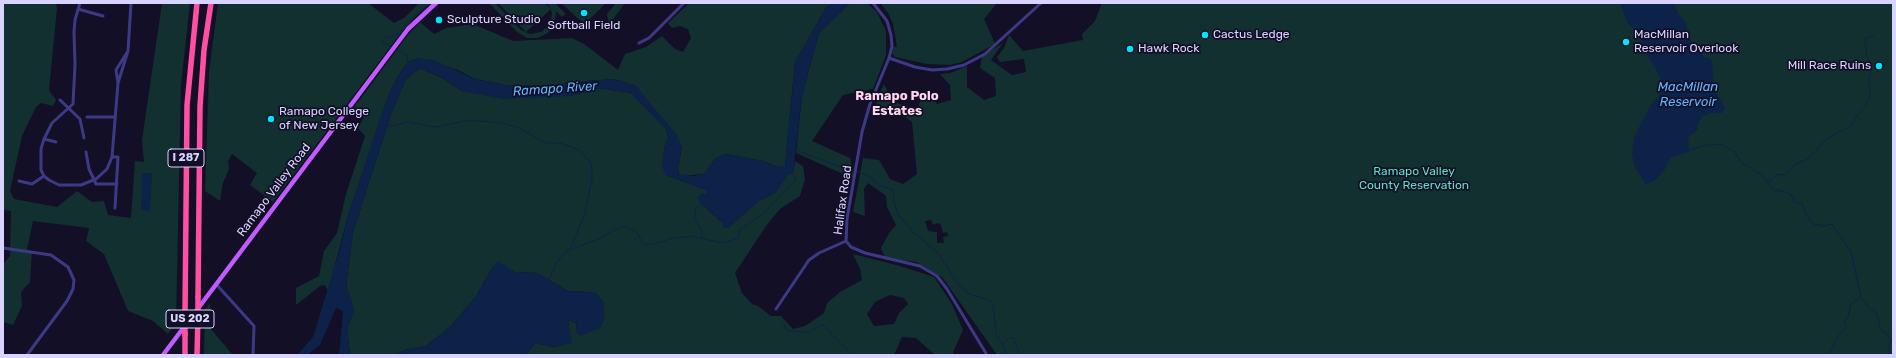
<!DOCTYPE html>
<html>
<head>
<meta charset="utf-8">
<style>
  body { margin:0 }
  #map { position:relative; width:1896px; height:358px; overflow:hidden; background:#130f26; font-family:Rubik,sans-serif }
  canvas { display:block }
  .frame { position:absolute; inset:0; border:4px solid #d9d4ff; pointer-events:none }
</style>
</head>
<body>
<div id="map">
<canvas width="1896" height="358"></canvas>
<div class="frame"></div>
</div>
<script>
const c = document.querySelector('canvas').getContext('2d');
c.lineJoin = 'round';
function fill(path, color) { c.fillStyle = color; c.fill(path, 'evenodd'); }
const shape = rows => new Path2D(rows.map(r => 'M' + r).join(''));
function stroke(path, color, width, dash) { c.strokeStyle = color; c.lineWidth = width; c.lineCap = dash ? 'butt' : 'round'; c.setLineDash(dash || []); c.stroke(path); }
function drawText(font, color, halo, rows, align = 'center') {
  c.font = font + ' Rubik,sans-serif'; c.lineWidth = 3.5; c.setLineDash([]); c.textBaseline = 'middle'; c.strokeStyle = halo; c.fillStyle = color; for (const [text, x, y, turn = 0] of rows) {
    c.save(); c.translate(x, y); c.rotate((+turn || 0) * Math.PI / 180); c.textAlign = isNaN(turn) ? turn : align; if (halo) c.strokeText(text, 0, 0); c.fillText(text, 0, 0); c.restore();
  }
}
fill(shape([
  [3,3,56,3,57,8,49,90,56,100,53,106,41,103,36,107,22,136,10,191,14,199,57,207,77,191,92,202,104,201,108,215,131,218,135,161,144,162,142,140,162,3,190,3,181,85,176,323,168,334,153,321,128,311,104,254,86,241,89,228,33,221,27,250,32,251,30,282,21,292,22,306,13,325,3,322,3,264,10,256,11,211,3,210],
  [218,3,368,3,394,23,404,18,419,3,431,3,414,18,400,34,273,202,250,185,257,173,232,154,228,161,229,169,223,183,220,201,205,191,209,72],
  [489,3,495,3,521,30,530,34,541,32,550,24,552,13,548,3,555,3,566,14,562,17,556,11,555,22,548,33,538,38,527,38,517,32],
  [498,3,545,3,551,9,526,32],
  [561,3,606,3,586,23,583,23],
  [616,3,625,3,609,25,607,14],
  [689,3,832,3,826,8,795,62,785,166,778,167,763,161,726,154,716,158,704,174,683,176,679,174,678,168,682,147,636,86,614,79,573,82,551,86,506,85,475,79,458,70,418,58,408,62,398,76,389,94,348,216,328,291,325,285,320,286,296,305,296,288,319,276,324,251,337,233,346,194,365,136,358,128,364,117,353,109,407,36,420,22,434,34,446,28,473,24,513,41,572,38,584,44,618,70,625,54,646,47,662,36,675,49,683,52,691,38,688,29,680,26,672,28,668,23],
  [850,3,867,3,877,12,886,31,886,55,873,89,843,95,812,141,850,158,854,179,796,153,802,96,819,33],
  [880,3,997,3,984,19,995,44,962,62,950,65,927,64,895,57,892,53,893,47,897,47,893,24,888,13],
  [1102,3,1893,3,1893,355,997,355,942,277,916,262,885,258,881,248,889,233,896,225,887,207,886,196,868,183,864,189,865,216,853,212,863,158,879,160,890,179,903,184,917,174,912,122,897,111,877,106,876,101,884,84,893,102,918,109,922,94,929,91,937,104,951,100,950,85,940,74,950,73,967,66,967,87,984,100,996,96,995,78,980,68,982,56,1003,43,991,60,1012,75,1026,72,1024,59,1000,62,997,57,1004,48,1009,35,1023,51,1083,40,1082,34,1095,21],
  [931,220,933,225,938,223,941,225,943,233,947,232,948,236,943,237,944,243,937,243,937,232,928,231,925,221],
  [420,68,442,78,462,91,570,96,599,88,631,93,666,129,668,139,664,149,666,175,706,190,707,193,706,194,699,195,699,201,728,228,757,202,776,192,788,174,793,172,795,161,803,166,805,179,800,196,780,209,766,226,735,273,742,293,752,304,758,306,771,316,781,316,793,329,805,326,824,313,827,303,840,292,862,280,860,269,853,254,900,266,934,277,952,304,963,330,952,355,935,355,916,338,902,337,894,355,526,355,535,343,554,347,571,343,568,320,576,323,577,333,604,320,603,302,596,293,578,291,570,292,537,273,515,272,504,267,493,266,477,295,451,326,426,346,408,349,394,355,350,355,347,328,354,311,346,287,353,232,392,111,406,79],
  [890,295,904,298,908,304,899,313,894,324,874,326,867,314,875,302],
  [210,303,210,328,233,355,204,355,205,310]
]), '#12302f');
fill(shape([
  [832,3,850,3,819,33,802,96,793,172,788,174,776,192,757,202,728,228,724,228,722,222,699,201,697,197,699,195,706,194,706,190,666,175,662,167,664,149,668,139,666,129,631,93,599,88,570,96,503,99,462,91,442,78,420,68,406,79,392,111,353,232,346,287,352,300,354,312,347,328,350,355,339,355,343,311,336,308,320,345,307,355,297,355,313,337,340,249,348,216,380,118,389,94,398,76,408,62,418,58,434,60,475,79,506,85,551,86,573,82,614,79,636,86,677,135,682,147,678,168,679,174,694,176,704,174,716,158,726,154,763,161,778,167,785,165,795,62,826,8],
  [1620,3,1674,3,1678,13,1684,20,1692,43,1699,48,1704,57,1709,58,1712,61,1714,90,1725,107,1722,113,1711,113,1703,116,1697,125,1698,129,1688,137,1689,152,1671,157,1664,171,1654,181,1646,185,1634,165,1632,154,1634,137,1650,106,1661,93,1660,77,1646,53,1636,32,1627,22],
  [142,173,152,173,150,211,141,210],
  [498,261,515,272,537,273,570,292,578,291,596,293,603,302,604,320,600,328,580,336,577,333,576,323,568,320,572,343,554,347,535,343,526,355,394,355,408,349,426,346,451,326,477,295,493,266]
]), '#0c2248');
stroke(shape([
  [391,47,382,42,385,37,392,37,404,29,405,24,430,3],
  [397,50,407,55,408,64],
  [386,127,408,122,436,127,464,121,480,121,502,123,517,127,546,143,561,143,579,150,590,162,592,169,592,180,584,216,571,248],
  [796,150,844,168,854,170],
  [1690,150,1711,144,1722,145,1734,151,1742,163,1762,175,1774,190,1786,192,1792,195,1795,203,1802,203,1806,214,1813,224,1823,226,1832,224,1851,252,1861,297,1851,304,1848,317,1844,322,1847,327,1839,335,1829,355],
  [857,171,870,177,879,185,893,190,894,203,898,214,913,232,938,253,957,283,969,294,989,300,993,304,996,335,1003,344,1007,355],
  [1766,181,1771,180,1778,174,1784,175,1796,164,1807,159,1817,150,1826,139,1852,125,1858,114,1865,107,1870,96,1869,79,1872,69,1866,53,1865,39,1874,35],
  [702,237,702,232,695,220,695,213,696,207,704,204],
  [549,280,557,262,566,251,599,239,612,231,625,226,636,231,644,245,662,242,669,239,690,236,723,243,739,238,739,230,762,215,795,181,795,177,791,173],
  [1861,297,1868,307,1877,314,1881,331,1885,332,1891,340,1888,349,1891,352,1887,355],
  [783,323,788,331,810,332,822,324,852,355],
  [1004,343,1009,338,1013,338,1020,355]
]), '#0c2248', 1);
stroke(shape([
  [80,3,75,20,74,32,75,65,73,104,52,123,44,139,41,149,41,170,44,176,49,180,59,185,81,185,96,179,107,169,112,157,118,83],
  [873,3,887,21,891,35,892,46,889,58,870,104,862,132,847,219,846,241,851,247,865,253,920,266,937,276,947,289,987,355],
  [78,9,103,16],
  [639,43,649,38,684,3],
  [128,51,116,70,118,83,128,51,131,3],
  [889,58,915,67,932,70,947,69,964,65,985,54,1041,3],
  [60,100,80,119,84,138],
  [87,117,114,117],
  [44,139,56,142],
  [86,152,89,169,96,184,117,184],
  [112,157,118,157,115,208],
  [19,181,32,184,44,176],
  [3,248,51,255,68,267,74,280,73,289,67,301,27,355],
  [216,284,254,326,253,355],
  [776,309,809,260,819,253,846,241]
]), '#3d3a85', 3);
stroke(shape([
  [163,355,408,29,436,3]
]), '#c25bff', 4.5);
stroke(shape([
  [198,297,200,106,204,50,211,3],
  [185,314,187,105,197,3],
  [185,355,185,334],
  [197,355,198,316]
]), '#ff4fa3', 5.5);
stroke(shape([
  [198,316,198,297],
  [185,334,185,314]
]), '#ff4fa3', 5.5);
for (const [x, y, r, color] of [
  [584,13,4,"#00e5ff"],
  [439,20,4,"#00e5ff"],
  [1205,35,4,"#00e5ff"],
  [1626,42,4,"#00e5ff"],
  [1130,49,4,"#00e5ff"],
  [1879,66,4,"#00e5ff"],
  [271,119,4,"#00e5ff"]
]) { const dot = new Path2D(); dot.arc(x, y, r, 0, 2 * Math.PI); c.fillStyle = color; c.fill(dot); stroke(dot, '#130f26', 1.5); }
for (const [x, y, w] of [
  [186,158,36],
  [190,319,48]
]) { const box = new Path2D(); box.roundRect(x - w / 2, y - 9, w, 18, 3); c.fillStyle = '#130f26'; c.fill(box); stroke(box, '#d9d4ff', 1); }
drawText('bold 11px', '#d9d4ff', null, [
  ["I 287",186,158],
  ["US 202",190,319]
]);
drawText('12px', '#d9d4ff', '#130f26', [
  ["Sculpture Studio",447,20],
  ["Softball Field",584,26,"center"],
  ["Cactus Ledge",1213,35],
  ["MacMillan",1634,35],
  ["Reservoir Overlook",1634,49],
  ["Hawk Rock",1138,49],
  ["Mill Race Ruins",1871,66,"right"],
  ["Ramapo College",279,112],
  ["of New Jersey",279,126]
], 'left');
drawText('12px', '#5fe0c0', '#130f26', [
  ["Ramapo Valley",1414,172],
  ["County Reservation",1414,186]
]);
drawText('12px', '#d9d4ff', '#130f26', [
  ["Ramapo Valley Road",274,190,-53],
  ["Halifax Road",843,200,-82]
]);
drawText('italic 13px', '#62b6ff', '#130f26', [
  ["MacMillan",1688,87],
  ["Reservoir",1688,102],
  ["Ramapo River",555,89,-4]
]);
drawText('bold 13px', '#ffd6f0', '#130f26', [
  ["Ramapo Polo",897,96],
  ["Estates",897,111]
]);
</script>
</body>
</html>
